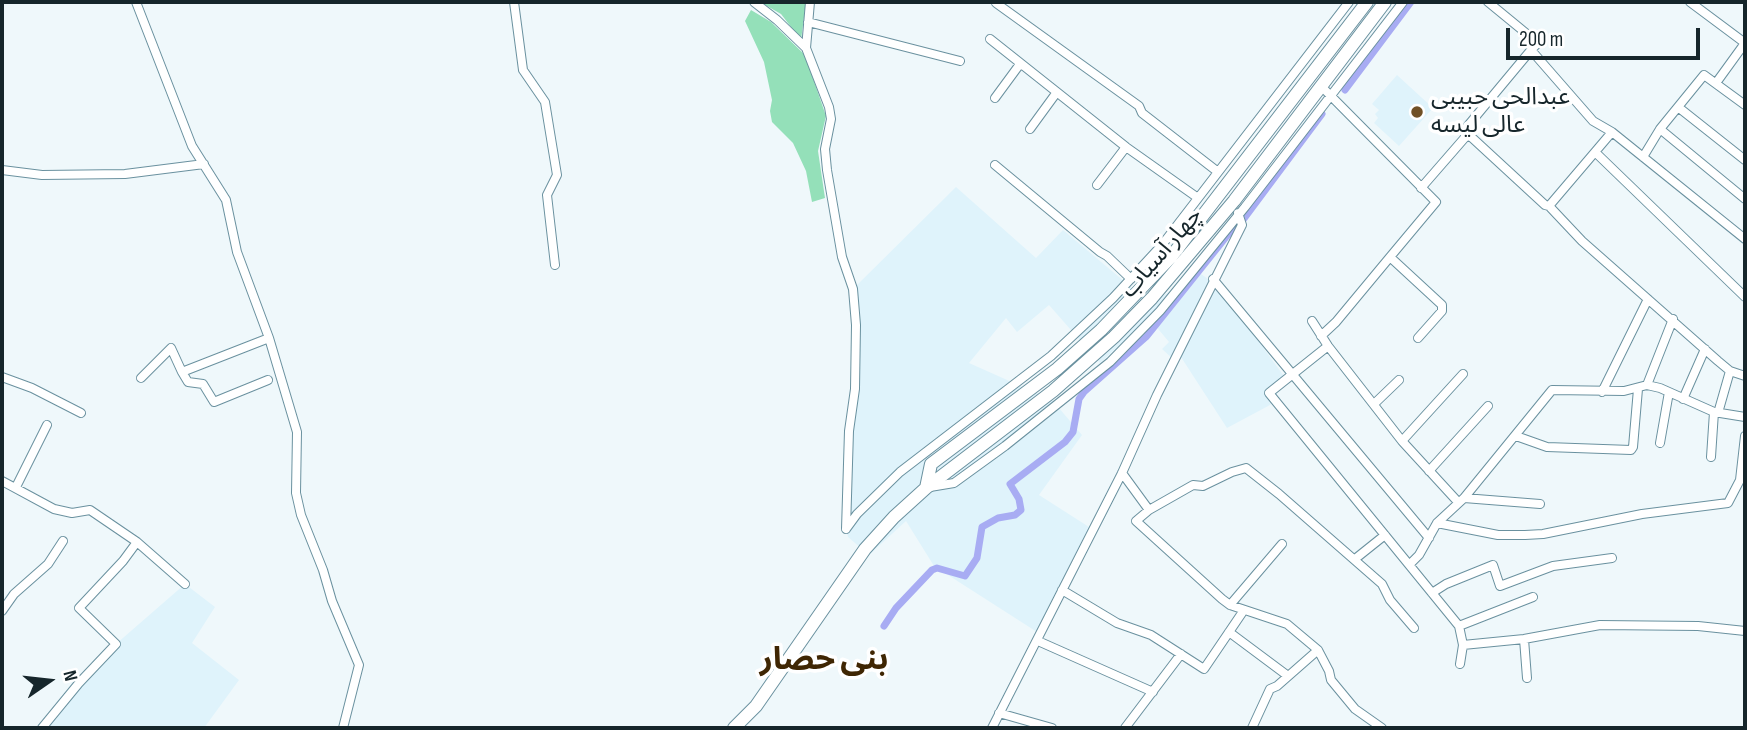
<!DOCTYPE html>
<html>
<head>
<meta charset="utf-8">
<style>
  body { margin:0 }
  #map { position:relative; width:1747px; height:730px; overflow:hidden; background:#eff8fb; font-family:"Sofia Sans Condensed",sans-serif }
  canvas { display:block }
  .frame { position:absolute; inset:0; border:4px solid #16262b; pointer-events:none }
  .north { position:absolute; left:14px; top:646px; width:70px; height:70px; -webkit-text-stroke:5px #fff; paint-order:stroke; rotate:76deg; font-size:19px; font-weight:700; line-height:28px; text-align:center; color:#16262b }
  .north::after { content:''; display:block; margin:auto; width:24px; height:32px; background:#16262b; clip-path:polygon(50% 0,100% 100%,50% 72%,0 100%) }
  .scale { position:absolute; left:1506px; top:28px; width:194px; height:32px; box-sizing:border-box; border:4px solid #16262b; border-top:0; padding-left:9px; font-size:21px; line-height:24px; white-space:nowrap; color:#16262b; -webkit-text-stroke:5px #fff; paint-order:stroke }
</style>
</head>
<body>
<div id="map">
<canvas width="1747" height="730"></canvas>
<div class="frame"></div>
<div class="north">N</div>
<div class="scale">200 m</div>
</div>
<script>
const c = document.querySelector('canvas').getContext('2d');
c.lineJoin = 'round';
function fill(path, color) { c.fillStyle = color; c.fill(path, 'evenodd'); }
const shape = rows => new Path2D(rows.map(r => 'M' + r).join(''));
function stroke(path, color, width, dash) { c.strokeStyle = color; c.lineWidth = width; c.lineCap = dash ? 'butt' : 'round'; c.setLineDash(dash || []); c.stroke(path); }
function drawText(font, color, halo, rows, align = 'center') {
  c.font = font + ' "Sofia Sans Condensed","Noto Sans Arabic",sans-serif'; c.lineWidth = 7; c.setLineDash([]); c.textBaseline = 'middle'; c.strokeStyle = halo; c.fillStyle = color; for (const [text, x, y, turn = 0] of rows) {
    c.save(); c.translate(x, y); c.rotate((+turn || 0) * Math.PI / 180); c.textAlign = isNaN(turn) ? turn : align; if (halo) c.strokeText(text, 0, 0); c.fillText(text, 0, 0); c.restore();
  }
}
fill(shape([
  [1397,75,1433,108,1399,146,1374,123,1378,118,1375,114,1379,110,1372,104],
  [956,187,1036,258,1063,230,1150,303,1201,274,1219,287,1286,379,1270,405,1227,428,1179,354,1172,358,1162,349,1169,342,1149,318,1100,363,1049,305,1017,332,1006,318,969,363,1052,400,1082,435,1039,495,1089,527,1037,632,934,566,906,521,869,555,848,537,846,529,855,389,853,289],
  [185,584,215,607,192,643,239,680,204,728,42,728,116,644]
]), '#dff3fb');
fill(shape([
  [760,2,806,2,801,40,781,14],
  [751,10,771,22,805,55,826,116,818,151,825,198,812,202,806,171,793,143,772,122,770,111,772,100,764,62,745,21]
]), '#94e0b9');
stroke(shape([
  [1345,90,1411,2],
  [1243,220,1322,114],
  [884,626,896,608,932,570,937,568,965,576,977,558,982,527,998,518,1015,515,1021,510,1019,499,1010,484,1065,442,1073,432,1079,399,1084,392,1146,337,1234,227]
]), '#a8acf3', 7);
const minor = shape([
  [136,2,192,146,226,200,237,252,269,338,297,432,296,493,301,515,323,570,332,601,359,665,343,728],
  [514,2,523,70,545,102,557,175,547,195,555,265],
  [754,2,777,20,806,48],
  [810,2,806,48,829,107,831,119,825,149,827,170,842,257,853,289,856,325,855,389,849,431,846,529],
  [1488,2,1538,43,1531,50,1593,121,1612,132,1745,239],
  [1690,2,1745,43],
  [996,3,1139,106,1142,113,1218,172],
  [808,22,960,61],
  [990,39,1126,147,1198,198],
  [1716,83,1745,43],
  [1321,86,1436,202,1390,257],
  [995,98,1020,64],
  [1678,107,1745,160],
  [1030,129,1057,92],
  [1660,129,1745,199],
  [1468,134,1545,205,1549,206,1612,132],
  [1595,152,1745,297],
  [1643,157,1660,129,1704,75,1745,105],
  [995,165,1100,252,1107,256,1131,279],
  [2,170,42,175,125,174,204,164],
  [1097,185,1126,147],
  [1421,188,1468,134,1466,128,1531,50],
  [1549,206,1582,241,1718,361,1730,371,1745,376],
  [1213,279,1429,538],
  [1312,321,1328,346,1402,441,1458,502],
  [1321,336,1336,322,1390,257,1442,305,1442,311,1418,338],
  [1328,346,1269,393,1459,626,1463,645,1460,664],
  [182,372,188,382,203,384,214,402,268,380],
  [2,377,32,388,81,413],
  [141,378,171,348,182,372,269,338],
  [1647,385,1673,319],
  [1602,392,1648,299],
  [1683,399,1705,349],
  [1374,404,1399,380],
  [1718,413,1730,371],
  [1516,436,1547,447,1631,450,1633,447,1638,389],
  [1402,441,1463,374],
  [1660,443,1669,392],
  [1711,457,1714,412],
  [1429,471,1488,406],
  [1122,473,1149,510],
  [2,481,54,509,72,513,90,510,137,542,185,584],
  [16,487,47,425],
  [930,487,954,483,1005,446,1110,362,1160,311,1245,207,1403,2],
  [1464,498,1540,504],
  [1437,523,1498,535,1525,535,1543,534,1642,514,1728,503,1740,480,1745,436],
  [846,529,857,514,900,472,1051,356,1113,298,1162,245,1349,2],
  [1355,559,1385,535],
  [1410,564,1419,555,1437,523,1464,498,1552,390,1624,391,1647,385,1660,388,1714,412,1745,417],
  [1062,590,1117,623,1151,635,1204,669,1244,610],
  [1432,593,1446,584,1493,565,1500,586,1553,566,1612,558],
  [1230,605,1282,544],
  [2,611,14,594,48,564,63,541],
  [1459,626,1533,597],
  [1229,632,1288,676],
  [1524,639,1527,678],
  [1038,641,1153,692],
  [1463,645,1524,639,1600,625,1698,626,1745,631],
  [999,713,1052,728],
  [42,728,79,683,116,644,79,608,123,561,137,542],
  [992,728,1122,473,1157,395,1242,225,1238,213],
  [1125,728,1181,654],
  [1252,728,1270,689,1277,686,1318,650],
  [1382,728,1355,709,1331,680,1329,671,1318,650,1287,624,1230,605,1222,599,1136,521,1149,510,1193,485,1203,486,1232,472,1246,468,1279,494,1382,584,1390,600,1414,628]
]);
const highway = shape([
  [926,488,931,464,1057,369,1101,330,1171,257,1367,2],
  [734,728,756,706,865,549,894,517,926,488,1053,391,1114,337,1152,298,1234,201,1385,2]
]);
stroke(minor, '#6a919f', 10);
stroke(highway, '#6a919f', 14);
stroke(minor, '#fff', 8);
stroke(highway, '#fff', 12);
for (const [x, y, r, color] of [
  [1417,112,7,"#705026"]
]) { const dot = new Path2D(); dot.arc(x, y, r, 0, 2 * Math.PI); c.fillStyle = color; c.fill(dot); stroke(dot, '#fff', 2.5); }
drawText('24px', '#16262b', '#fff', [
  ["عبدالحی حبیبی",1431,98],
  ["عالی لیسه",1431,126]
], 'left');
drawText('24px', '#16262b', '#fff', [
  ["چهار آسیاب",1162,253,-49]
]);
drawText('bold 32px', '#3f2603', '#fff', [
  ["بنی حصار",824,661]
]);
</script>
</body>
</html>
